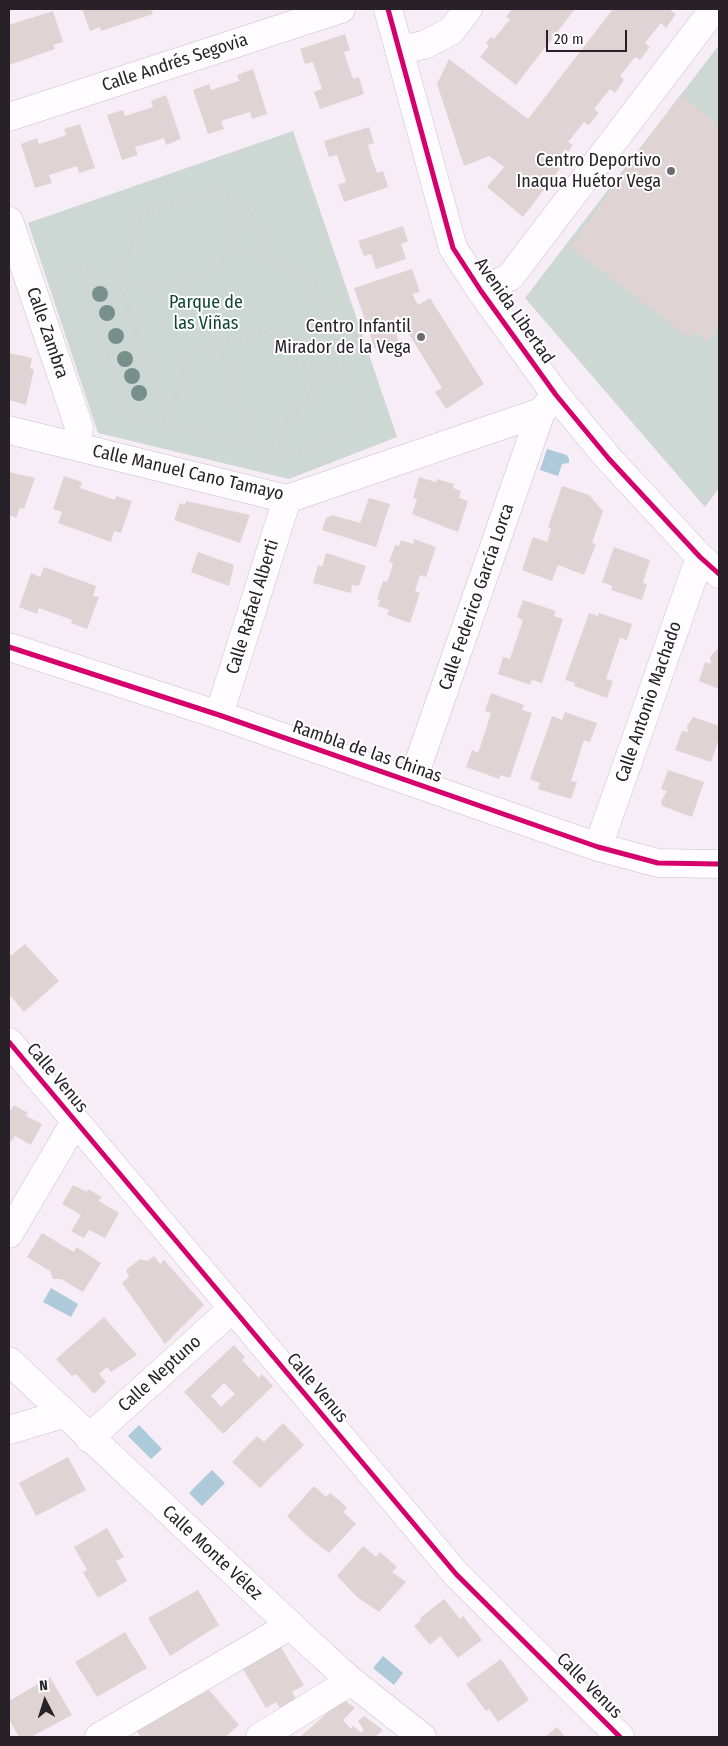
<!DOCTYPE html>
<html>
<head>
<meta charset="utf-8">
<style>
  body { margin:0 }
  #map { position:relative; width:728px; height:1746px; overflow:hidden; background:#f7edf6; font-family:"Fira Sans Condensed",sans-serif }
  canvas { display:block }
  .frame { position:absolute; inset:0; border:10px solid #282228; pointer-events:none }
  .north { position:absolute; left:20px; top:1676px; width:50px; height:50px; -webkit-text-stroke:4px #fff; paint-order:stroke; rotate:355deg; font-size:14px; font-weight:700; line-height:20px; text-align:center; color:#282228 }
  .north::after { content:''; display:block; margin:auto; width:18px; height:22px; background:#282228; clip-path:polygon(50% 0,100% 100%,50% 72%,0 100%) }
  .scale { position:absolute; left:546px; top:30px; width:81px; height:22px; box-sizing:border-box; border:2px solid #282228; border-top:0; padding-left:6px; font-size:15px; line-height:18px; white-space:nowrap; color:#282228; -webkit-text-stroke:4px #fff; paint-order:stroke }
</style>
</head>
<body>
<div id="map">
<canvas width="728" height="1746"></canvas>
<div class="frame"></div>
<div class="north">N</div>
<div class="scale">20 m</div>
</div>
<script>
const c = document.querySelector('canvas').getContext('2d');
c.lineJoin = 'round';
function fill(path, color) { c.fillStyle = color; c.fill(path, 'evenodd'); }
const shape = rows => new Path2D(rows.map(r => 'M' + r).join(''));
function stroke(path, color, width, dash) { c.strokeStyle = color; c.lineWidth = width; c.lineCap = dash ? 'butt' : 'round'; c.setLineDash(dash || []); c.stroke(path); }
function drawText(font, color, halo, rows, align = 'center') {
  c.font = font + ' "Fira Sans Condensed",sans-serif'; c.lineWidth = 4; c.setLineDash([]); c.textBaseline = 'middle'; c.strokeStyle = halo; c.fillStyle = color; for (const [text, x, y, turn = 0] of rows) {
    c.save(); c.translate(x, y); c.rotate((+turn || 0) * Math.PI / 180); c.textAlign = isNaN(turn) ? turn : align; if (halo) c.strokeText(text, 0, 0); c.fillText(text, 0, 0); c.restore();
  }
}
fill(shape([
  [719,45,719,488,705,507,525,298],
  [293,131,397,437,289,479,98,433,28,223]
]), '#cdd7d3');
fill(shape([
  [547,449,567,455,569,459,569,463,562,464,558,476,540,470],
  [51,1288,78,1304,71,1317,43,1302],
  [139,1425,162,1449,151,1459,128,1436],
  [212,1470,225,1483,202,1506,189,1493],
  [383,1656,403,1673,394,1685,373,1668]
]), '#accad9');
fill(shape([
  [82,9,151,9,153,14,101,31,100,27,90,31],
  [512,9,575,9,516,85,480,57,489,46,486,43,491,37,494,39,510,19,506,17],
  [613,9,673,9,671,11,676,14,666,28,661,23,645,43,650,47,640,60,635,57,620,76,624,80,615,93,610,89,594,109,599,113,589,125,584,122,568,142,573,145,568,152,565,149,559,158,565,162,523,217,487,187,504,167,489,156,464,166,437,84,449,59,528,119],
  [53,11,63,42,53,45,55,49,9,65,9,25],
  [345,34,350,50,344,52,348,65,353,79,359,77,364,94,320,109,314,92,322,89,313,62,305,64,300,49],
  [253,69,267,114,252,119,250,112,221,121,224,129,208,134,193,90,209,84,211,90,239,81,237,75],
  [166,95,181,139,166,145,164,138,149,143,135,147,138,155,122,160,107,115,123,110,125,116,153,107,151,101],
  [680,95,719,125,719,327,708,342,695,332,690,338,570,247],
  [80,124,95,168,79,173,77,166,49,175,52,183,35,188,21,144,37,138,39,144,52,140,66,135,64,129],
  [369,127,374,143,368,145,372,159,377,173,383,171,388,187,344,202,338,185,346,182,337,155,329,157,324,141],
  [403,226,408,241,401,244,406,259,376,269,371,254,364,256,358,241],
  [412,269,420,292,412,294,418,305,430,298,484,384,446,409,435,392,442,388,398,316,394,317,398,341,375,349,354,288],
  [9,353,32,358,30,368,34,370,26,405,9,400],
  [9,472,35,478,24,509,20,508,16,518,9,515],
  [64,476,82,482,80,488,115,500,116,496,132,501,121,533,114,531,111,542,58,523,62,512,53,509],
  [419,477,436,482,437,479,454,484,453,488,461,491,459,498,468,501,458,532,412,514,417,499,413,498],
  [562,486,589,495,603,511,592,543,596,544,584,575,558,565,552,581,522,570,533,537,547,542,551,529,548,527],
  [369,498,390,504,376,547,322,530,326,518,332,515,360,523],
  [186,501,250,515,240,543,174,520,180,503,185,505],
  [414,539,436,547,426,577,420,575,415,591,420,593,410,623,387,615,389,610,378,606,380,600,377,599,383,581,387,582,390,574,393,563,389,562,395,545,399,546,401,540,413,544],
  [614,547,650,560,643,583,647,584,642,600,611,590,612,586,602,582],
  [198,552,234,565,229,586,191,572],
  [326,553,366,566,359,586,352,585,351,593,313,583,318,565,322,567],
  [44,567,96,586,93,596,99,597,87,629,71,623,72,620,39,608,37,614,19,607,31,573,40,577],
  [523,600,556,611,554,616,563,619,542,683,532,680,530,685,498,674,503,657,510,659,523,620,517,617],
  [589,613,598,616,599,613,632,624,627,640,620,638,606,679,613,681,607,698,574,686,575,683,565,680],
  [717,649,719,650,719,689,699,681,705,662,711,664,710,657],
  [491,693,524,705,522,710,532,713,510,778,500,775,499,779,466,767,472,750,478,753,485,732,491,713,485,711],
  [565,712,597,723,590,742,584,740,571,781,577,782,571,799,538,789,540,783,530,779,552,716,562,720],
  [693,717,719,726,719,738,711,762,675,750,682,731,688,732,687,726],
  [668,770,704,782,692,817,662,806,661,801,667,791,661,789],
  [25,944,59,981,24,1012,9,994,9,957],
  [14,1105,28,1113,26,1116,42,1124,31,1145,15,1136,12,1141,9,1139,9,1109,11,1110],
  [73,1185,87,1192,88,1189,102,1197,99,1201,119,1213,105,1238,89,1230,84,1238,71,1231,81,1215,62,1204],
  [42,1233,74,1252,76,1247,101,1263,83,1292,61,1279,53,1279,50,1271,27,1257],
  [154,1256,160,1264,164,1260,204,1305,165,1344,122,1283,129,1277,126,1270,140,1259,147,1261],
  [104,1317,137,1355,111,1372,107,1367,99,1374,106,1382,94,1394,76,1374,72,1376,56,1359],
  [234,1345,245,1357,242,1360,259,1378,262,1374,273,1386,223,1434,184,1392],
  [224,1383,235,1394,221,1407,211,1396],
  [283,1423,304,1445,260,1488,232,1462,257,1436,264,1442],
  [68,1457,86,1490,36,1516,19,1483],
  [314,1486,326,1497,330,1493,340,1501,347,1508,343,1512,356,1524,329,1553,307,1536,287,1516],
  [107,1528,124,1557,116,1561,127,1581,98,1598,83,1572,87,1570,74,1547],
  [363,1546,376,1557,380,1552,397,1567,392,1572,406,1582,379,1612,357,1597,337,1576],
  [198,1590,219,1625,170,1656,148,1618],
  [444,1599,460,1619,463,1616,482,1640,458,1658,440,1636,430,1645,414,1626,421,1620,420,1618],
  [125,1632,147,1668,97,1697,75,1662],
  [280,1646,304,1685,292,1692,298,1702,282,1711,276,1702,266,1708,243,1669],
  [501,1659,529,1700,498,1722,489,1709,486,1711,466,1684],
  [50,1677,72,1715,31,1737,19,1737,9,1719,9,1701],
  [209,1690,239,1725,225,1737,141,1737,136,1730],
  [343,1699,355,1708,343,1720,351,1729,353,1726,361,1733,364,1730,358,1721,364,1716,383,1730,375,1737,300,1737],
  [557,1727,565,1737,545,1737]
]), '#e0d3d4');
const street = shape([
  [399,50,424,45,451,31,468,9],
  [9,117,341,9],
  [9,221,79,427,76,446],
  [481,291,510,277,714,9],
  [9,430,287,499,541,412,556,395],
  [219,715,287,499],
  [412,782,541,412],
  [598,847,700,557],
  [9,1042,456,1574,620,1737],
  [9,1234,75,1122],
  [9,1430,63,1414],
  [89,1438,232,1309],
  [99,1737,291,1625],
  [260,1737,351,1681]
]);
const secondary = shape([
  [388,9,453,248,481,291,556,395,609,459,700,557,719,574],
  [9,647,219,715,598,847,658,863,719,864],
  [9,1361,305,1639,351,1681,422,1737]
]);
stroke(street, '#c8c0c7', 29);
stroke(secondary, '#c8c0c7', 29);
stroke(shape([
  [241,202,220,269,148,289,78,267,128,414,167,423,190,353,263,331,340,354,268,448,265,465],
  [228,246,312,275,366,426,291,454,265,458],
  [265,259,249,205,212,191,142,213,119,280,167,423,268,448],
  [57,274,78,267],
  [298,342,312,390],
  [219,344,251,443]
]), '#d3d0d3', 3, [2.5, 4]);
stroke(street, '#fefcfe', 28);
stroke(secondary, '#fefcfe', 28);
stroke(shape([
  [388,9,453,248,481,291,556,395,609,459,700,557,719,574],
  [9,647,219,715,598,847,658,863,719,864],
  [9,1042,456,1574,620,1737]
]), '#d6006c', 5);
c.fillStyle = '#77918a';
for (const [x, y] of [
  [100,294],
  [107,313],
  [116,336],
  [125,359],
  [132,376],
  [139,393]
]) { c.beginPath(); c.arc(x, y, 8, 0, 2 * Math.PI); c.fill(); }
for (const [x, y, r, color] of [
  [671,171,5,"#706970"],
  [421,337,5,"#706970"]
]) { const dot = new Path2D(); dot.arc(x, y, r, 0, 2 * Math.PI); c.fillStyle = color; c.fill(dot); stroke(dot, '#fff', 2); }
drawText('18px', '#282228', '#fff', [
  ["Calle Andrés Segovia",175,63,-18],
  ["Avenida Libertad",514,311,55],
  ["Calle Zambra",47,333,71],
  ["Calle Manuel Cano Tamayo",188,473,13],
  ["Calle Federico García Lorca",477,597,-71],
  ["Calle Rafael Alberti",253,607,-73],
  ["Calle Antonio Machado",649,702,-71],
  ["Rambla de las Chinas",367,752,19],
  ["Calle Venus",57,1078,50],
  ["Calle Neptuno",160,1374,-42],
  ["Calle Venus",317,1388,50],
  ["Calle Monte Vélez",212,1553,43],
  ["Calle Venus",589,1686,45]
]);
drawText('18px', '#282228', '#fff', [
  ["Centro Deportivo",661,161],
  ["Inaqua Huétor Vega",661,182],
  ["Centro Infantil",411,327],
  ["Mirador de la Vega",411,348]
], 'right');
drawText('18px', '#0f4631', '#fff', [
  ["Parque de",206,303],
  ["las Viñas",206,324]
]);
</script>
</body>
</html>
